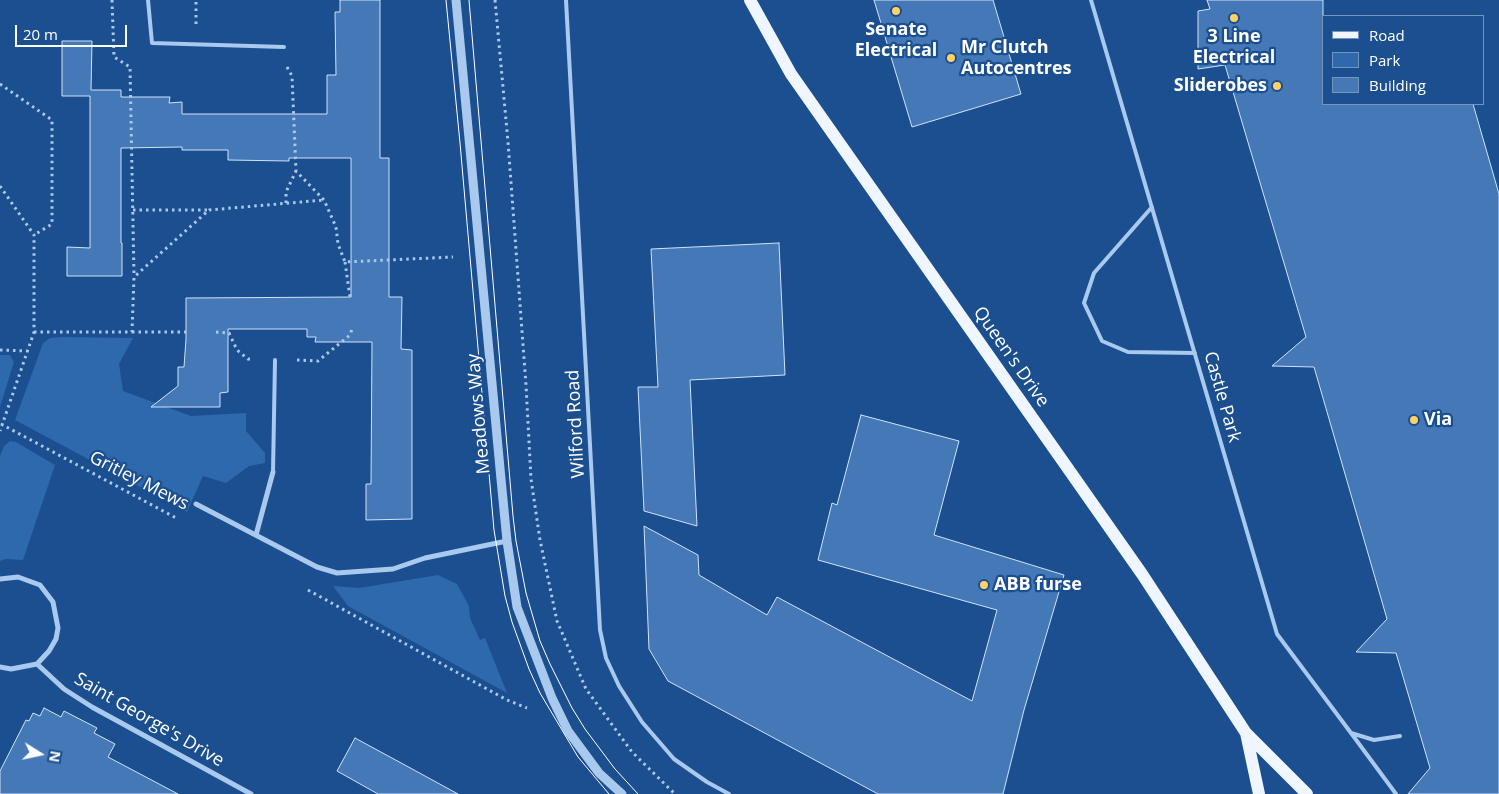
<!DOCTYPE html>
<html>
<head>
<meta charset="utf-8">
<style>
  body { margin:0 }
  #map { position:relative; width:1499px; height:794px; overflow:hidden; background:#1b4f8f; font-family:"Open Sans",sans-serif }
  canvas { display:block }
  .legend { position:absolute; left:1322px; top:15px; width:162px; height:90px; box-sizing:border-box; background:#1b4f8f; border:1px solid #7695bc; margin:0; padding:6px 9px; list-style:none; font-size:15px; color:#fff }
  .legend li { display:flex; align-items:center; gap:10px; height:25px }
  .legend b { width:25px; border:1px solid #7695bc }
  .north { position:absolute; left:15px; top:729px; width:50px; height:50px; -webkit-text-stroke:4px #1b4f8f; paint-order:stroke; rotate:100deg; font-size:14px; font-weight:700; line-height:20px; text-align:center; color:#fff }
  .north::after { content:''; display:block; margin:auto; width:18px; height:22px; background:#fff; clip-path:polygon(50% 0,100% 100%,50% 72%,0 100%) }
  .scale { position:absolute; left:15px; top:25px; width:112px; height:22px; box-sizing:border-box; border:2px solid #fff; border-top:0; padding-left:6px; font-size:15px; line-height:18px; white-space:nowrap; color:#fff; -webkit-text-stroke:4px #1b4f8f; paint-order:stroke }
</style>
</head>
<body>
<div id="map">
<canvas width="1499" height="794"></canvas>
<ul class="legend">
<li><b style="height:6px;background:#f0f6ff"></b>Road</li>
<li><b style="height:14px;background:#2e69ad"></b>Park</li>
<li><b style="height:14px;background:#4478b7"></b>Building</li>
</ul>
<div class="north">N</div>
<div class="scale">20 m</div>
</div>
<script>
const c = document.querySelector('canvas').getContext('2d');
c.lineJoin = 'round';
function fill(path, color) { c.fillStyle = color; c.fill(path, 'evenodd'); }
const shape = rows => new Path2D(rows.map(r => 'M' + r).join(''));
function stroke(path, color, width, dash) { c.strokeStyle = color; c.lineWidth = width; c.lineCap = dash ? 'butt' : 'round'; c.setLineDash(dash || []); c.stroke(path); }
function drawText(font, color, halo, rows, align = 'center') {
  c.font = font + ' "Open Sans",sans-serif'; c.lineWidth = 4.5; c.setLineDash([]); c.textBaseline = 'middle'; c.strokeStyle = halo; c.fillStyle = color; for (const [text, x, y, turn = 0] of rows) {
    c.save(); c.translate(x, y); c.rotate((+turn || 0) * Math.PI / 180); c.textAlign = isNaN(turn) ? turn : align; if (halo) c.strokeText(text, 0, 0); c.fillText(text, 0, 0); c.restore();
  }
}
fill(shape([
  [61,337,133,338,119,364,123,391,191,416,246,413,246,431,265,453,265,463,249,466,226,483,203,476,187,512,15,420,43,343,50,338],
  [0,355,10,355,14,362,0,407],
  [10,441,16,442,55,465,23,560,6,559,0,561,0,456,4,446],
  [438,575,457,584,469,606,470,618,480,640,485,638,507,693,348,606,333,586,359,588]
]), '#2e69ad');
const building = shape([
  [340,0,380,0,380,158,389,158,389,297,402,297,401,349,412,350,412,519,366,520,366,484,371,484,372,342,315,342,316,337,307,337,307,329,228,329,228,392,220,393,220,407,151,407,178,386,178,367,184,367,186,339,186,298,351,297,351,158,289,158,289,161,228,160,228,150,182,150,182,147,121,148,121,243,122,243,122,276,67,276,67,247,90,248,90,96,62,96,62,41,92,41,91,90,121,90,121,97,170,97,169,103,182,102,182,114,327,114,327,75,336,75,335,12,340,12,340,0],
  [874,0,993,0,1021,94,912,127,874,0],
  [1207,0,1323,0,1323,104,1473,104,1499,194,1499,794,1408,794,1430,768,1396,653,1356,652,1387,619,1314,367,1272,366,1306,337,1225,65,1198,69,1198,11,1210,9,1207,0],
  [779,243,785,375,690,380,697,526,644,511,638,387,658,387,651,249,779,243],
  [861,415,959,441,934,535,1064,575,1024,710,1003,794,878,794,668,681,649,649,644,526,698,555,699,575,767,615,777,597,972,701,997,610,818,560,832,503,837,505,861,415],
  [44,708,61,717,64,711,97,728,94,733,115,744,108,757,178,794,0,794,0,771,26,720,29,721,33,713,40,716,44,708],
  [355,738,403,764,458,794,378,794,337,771,355,738]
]);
fill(building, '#4478b7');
stroke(building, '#cfe3fa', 1);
stroke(shape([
  [112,0,114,57,130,67,134,276],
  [495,0,508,142,526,385,531,479,540,540,557,621,586,689,632,752,675,794],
  [196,24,196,0],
  [287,67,292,76,296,171,324,200,336,227,338,244,345,262,453,257],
  [0,84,52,120,52,224,34,235],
  [0,186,34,235,34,332,0,431],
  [286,203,286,192,296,171],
  [133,210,209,210],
  [345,262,350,297],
  [34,332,132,332,134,277,209,210,324,200],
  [132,332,186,332],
  [216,332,229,333,237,350,248,359,253,359],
  [0,350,27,351],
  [297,360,318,361,350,335,352,329],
  [1,424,178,519],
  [308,590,507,700,527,708]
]), '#a9c9ee', 3, [2.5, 4]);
stroke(shape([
  [148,0,152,43,284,47],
  [566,0,600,630,606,658,619,686,642,722,674,759,707,782,729,794],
  [1091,0,1277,634,1351,733,1374,740,1400,736],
  [1152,207,1094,273,1084,303,1102,341,1128,352,1195,353],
  [273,472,275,360],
  [1351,733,1396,794]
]), '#a9c9ee', 4);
stroke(shape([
  [196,504,317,567,337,573,393,569,425,558,507,541],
  [256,535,273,472],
  [0,579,18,577,40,585,53,602,58,628,56,639,49,651,37,664,11,669,0,667],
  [37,664,64,689,92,707,251,794]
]), '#a9c9ee', 5);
stroke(shape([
  [456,0,501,479,507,541,517,607,552,698,568,731,599,773,622,794]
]), '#a9c9ee', 9);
stroke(shape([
  [750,0,791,74,1142,574,1246,733,1307,794],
  [1246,733,1259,794]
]), '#f0f6ff', 12);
stroke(shape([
  [446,0,460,143,494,530,505,596,512,622,529,669,540,693,578,757,609,794],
  [469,0,513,516,516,541,526,593,540,641,550,664,572,708,585,729,615,769,638,794]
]), '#fff', 1);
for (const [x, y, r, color] of [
  [896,11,5,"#ffd166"],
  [1234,18,5,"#ffd166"],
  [951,58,5,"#ffd166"],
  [1277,86,5,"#ffd166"],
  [1414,420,5,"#ffd166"],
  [984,585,5,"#ffd166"]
]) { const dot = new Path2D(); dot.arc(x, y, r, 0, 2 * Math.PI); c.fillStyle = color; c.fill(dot); stroke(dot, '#1b4f8f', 2); }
drawText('bold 18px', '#fff', '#1b4f8f', [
  ["Senate",896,30,"center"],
  ["Electrical",896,51,"center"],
  ["3 Line",1234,37,"center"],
  ["Electrical",1234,58,"center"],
  ["Mr Clutch",961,48],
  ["Autocentres",961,69],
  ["Sliderobes",1267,86,"right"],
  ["Via",1424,420],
  ["ABB furse",994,585]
], 'left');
drawText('18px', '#fff', '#1b4f8f', [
  ["Queen's Drive",1011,357,55],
  ["Castle Park",1222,397,74],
  ["Meadows Way",479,414,-95],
  ["Wilford Road",576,424,-93],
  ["Gritley Mews",139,481,27],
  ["Saint George's Drive",149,720,30]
]);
</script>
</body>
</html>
